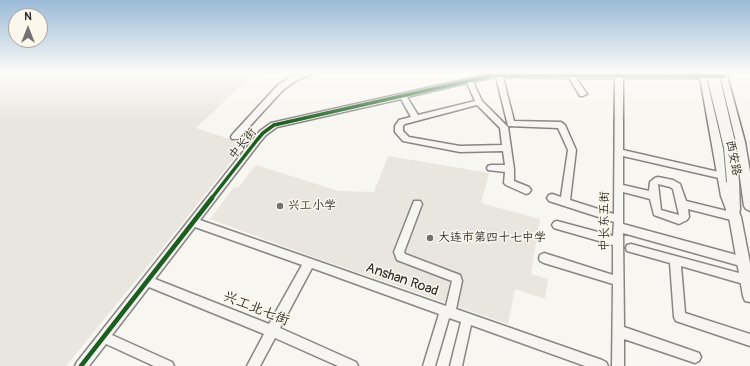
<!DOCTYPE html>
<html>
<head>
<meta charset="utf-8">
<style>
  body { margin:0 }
  #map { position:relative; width:750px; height:366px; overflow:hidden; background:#f8f6f0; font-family:Pangolin,sans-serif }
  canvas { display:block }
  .north { position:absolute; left:8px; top:8px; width:40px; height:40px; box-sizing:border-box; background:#fbf7ec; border:1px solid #a8a59f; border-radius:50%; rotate:0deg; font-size:11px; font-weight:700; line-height:16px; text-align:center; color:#2b2b2b }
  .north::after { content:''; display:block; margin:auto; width:14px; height:18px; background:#737270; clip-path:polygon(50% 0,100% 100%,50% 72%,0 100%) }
</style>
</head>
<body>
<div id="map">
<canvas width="750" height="366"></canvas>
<div class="north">N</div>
</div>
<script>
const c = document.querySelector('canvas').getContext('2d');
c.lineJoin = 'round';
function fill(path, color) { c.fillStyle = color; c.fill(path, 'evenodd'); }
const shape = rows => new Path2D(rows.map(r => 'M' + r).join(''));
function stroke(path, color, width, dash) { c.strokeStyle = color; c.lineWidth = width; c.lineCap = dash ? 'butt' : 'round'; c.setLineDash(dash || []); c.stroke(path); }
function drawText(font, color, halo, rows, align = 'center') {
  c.font = font + ' Pangolin,"LXGW WenKai TC",sans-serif'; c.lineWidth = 3; c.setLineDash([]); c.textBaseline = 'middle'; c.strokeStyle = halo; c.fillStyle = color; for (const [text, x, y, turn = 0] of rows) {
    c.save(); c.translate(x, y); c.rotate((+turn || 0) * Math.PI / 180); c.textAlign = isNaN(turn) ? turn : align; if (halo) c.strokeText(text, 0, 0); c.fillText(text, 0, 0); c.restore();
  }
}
fill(shape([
  [0,72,263,72,246,81,196,128,245,144,160,251,66,366,0,366],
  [388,156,489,173,481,203,540,219,531,274,548,279,545,299,515,289,508,324,313,257,210,219,234,187,238,188,256,165,339,191,374,192]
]), '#e9e6df');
const minor = shape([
  [306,72,317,72,297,80,283,90,238,139,232,139,231,137,232,135,277,86,291,76,306,72],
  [566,72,712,74,716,76,712,78,623,78,623,150,723,173,727,176,723,179,623,156,623,185,649,191,650,182,655,178,658,177,673,180,680,184,686,201,735,213,738,214,740,217,738,220,735,221,688,209,689,217,687,220,679,224,654,215,650,199,623,192,623,224,744,257,748,259,749,262,748,265,744,267,623,233,624,327,699,353,701,357,699,361,695,363,624,339,624,366,612,366,613,284,544,263,540,261,539,258,540,255,544,253,613,275,613,245,557,229,554,228,552,225,554,222,557,221,613,236,614,222,549,201,547,198,549,195,552,194,561,197,568,150,558,128,508,126,496,77,494,77,473,82,482,101,508,127,514,169,514,181,529,187,531,190,529,193,526,194,506,185,504,183,505,172,488,170,487,168,488,166,491,165,505,165,503,151,460,152,403,141,395,132,395,126,399,120,411,117,401,99,277,127,266,135,260,142,200,220,446,306,452,281,397,260,394,252,414,201,420,201,422,204,404,252,405,254,460,275,462,281,456,309,602,360,606,362,608,366,585,366,471,325,462,366,450,366,461,322,449,318,435,366,423,366,439,314,312,268,280,328,356,362,358,366,338,366,275,338,260,366,247,366,264,334,149,287,112,335,172,362,174,366,154,366,106,344,89,366,75,366,77,362,254,138,260,131,271,123,494,73,566,73,566,72],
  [503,77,569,78,580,96,583,96,587,94,576,78,615,78,614,214,570,200,576,150,565,125,561,122,514,121,503,77],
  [467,83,475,101,418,115,407,97,467,83],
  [477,105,500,128,502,145,460,146,409,137,403,131,403,126,405,124,477,105],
  [658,184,670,187,673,189,679,215,661,210,658,184],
  [195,227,302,265,269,324,155,279,195,227],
  [631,244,750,276,750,284,747,285,681,266,685,313,750,334,750,346,676,321,674,317,670,263,627,251,626,248,627,245,631,244]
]);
const major = shape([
  [699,72,707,72,733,196,741,217,750,263,750,302,745,301,743,296,729,217,721,196,699,72],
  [718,72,726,72,745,142,750,172,750,211,746,209,744,206,735,142,718,72]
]);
const highway = shape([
  [733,177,738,178,739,182,740,210,738,214,733,216,728,214,726,210,727,182,728,178,733,177]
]);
stroke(minor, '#878684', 3);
stroke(major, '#878684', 3);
stroke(highway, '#878684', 3);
fill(minor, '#f6f5f1');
fill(major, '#f6f5f1');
fill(highway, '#f6f5f1');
const highwayBridge = shape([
  [712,72,730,147,733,182]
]);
stroke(highwayBridge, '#878684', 14, []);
stroke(highwayBridge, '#f6f5f1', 12);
stroke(shape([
  [211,199,257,140,263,133,274,125,494,75,724,76]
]), '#1b5e20', 3.5);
stroke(shape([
  [81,366,212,198]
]), '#1b5e20', 4.5);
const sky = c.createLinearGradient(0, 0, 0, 123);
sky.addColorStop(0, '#9abad7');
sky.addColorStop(0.59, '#fcfbf8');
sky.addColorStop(1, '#fcfbf800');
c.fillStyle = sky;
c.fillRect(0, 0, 750, 123);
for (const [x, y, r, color] of [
  [280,206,4,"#737270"],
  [430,238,4,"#737270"]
]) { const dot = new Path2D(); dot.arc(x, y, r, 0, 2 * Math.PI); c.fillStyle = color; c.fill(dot); stroke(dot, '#fbf7ec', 1.5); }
drawText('12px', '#2b2b2b', '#fbf7ec', [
  ["中长街",243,144,-51],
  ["西安路",733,158,79],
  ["中长东五街",605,221,-90]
]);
drawText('12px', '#2b2b2b', '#fbf7ec', [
  ["兴工小学",288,206],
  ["大连市第四十七中学",438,238]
], 'left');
drawText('14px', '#2b2b2b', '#fbf7ec', [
  ["Anshan Road",402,280,19],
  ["兴工北七街",256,309,22]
]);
</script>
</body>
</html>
